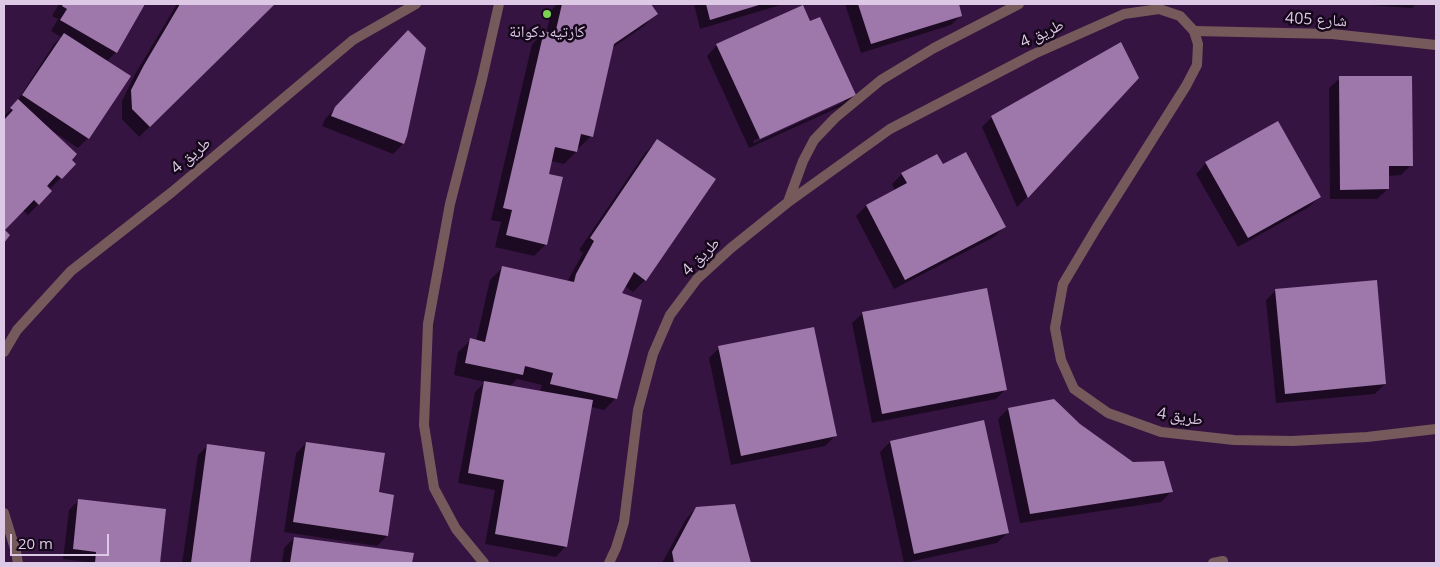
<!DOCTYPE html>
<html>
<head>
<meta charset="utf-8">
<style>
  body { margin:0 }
  #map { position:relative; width:1440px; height:567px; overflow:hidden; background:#361441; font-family:"Open Sans",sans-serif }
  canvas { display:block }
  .frame { position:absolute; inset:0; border:5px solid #ddc9e5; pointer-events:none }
  .scale { position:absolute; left:10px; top:534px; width:99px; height:22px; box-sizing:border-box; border:2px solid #ddc9e5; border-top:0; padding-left:6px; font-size:15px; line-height:18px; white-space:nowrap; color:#ddc9e5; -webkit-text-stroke:4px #16081b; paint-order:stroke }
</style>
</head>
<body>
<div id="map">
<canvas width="1440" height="567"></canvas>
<div class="frame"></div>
<div class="scale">20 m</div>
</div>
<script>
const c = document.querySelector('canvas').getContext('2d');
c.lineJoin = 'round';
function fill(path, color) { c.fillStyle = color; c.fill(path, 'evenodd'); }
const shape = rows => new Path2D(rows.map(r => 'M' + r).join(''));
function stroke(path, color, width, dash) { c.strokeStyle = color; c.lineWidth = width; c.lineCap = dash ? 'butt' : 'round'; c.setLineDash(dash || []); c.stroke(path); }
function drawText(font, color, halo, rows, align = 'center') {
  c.font = font + ' "Open Sans","Noto Naskh Arabic",sans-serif'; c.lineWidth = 5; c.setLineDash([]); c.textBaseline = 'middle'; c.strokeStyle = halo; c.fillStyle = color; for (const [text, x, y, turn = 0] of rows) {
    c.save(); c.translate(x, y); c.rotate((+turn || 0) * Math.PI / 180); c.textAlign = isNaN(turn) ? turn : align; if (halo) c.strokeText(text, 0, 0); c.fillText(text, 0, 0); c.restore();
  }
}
fill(shape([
  [59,4,144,4,116,52,106,62,88,138,78,148,54,132,53,133,70,160,74,164,51,188,45,183,43,184,51,191,28,215,23,210,4,230,4,116,14,106,54,44,61,37,51,31,58,19,52,16],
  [177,4,274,4,139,137,122,119,122,101,134,76],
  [557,4,649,4,656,13,644,26,612,48,591,136,579,148,577,148,576,152,564,164,551,161,548,175,546,244,534,256,495,247,501,222,491,220,532,44,544,32,546,33,552,10],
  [694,4,784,4,700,29],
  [845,4,957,4,961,15,951,25,861,53],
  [1354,4,1416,4,1412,8],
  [809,23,854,95,844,105,749,148,707,56,717,45],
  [844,99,844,102,754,143,753,141],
  [398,42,406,135,403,144,393,154,322,126,325,119],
  [1137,78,1027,197,1017,207,982,127,992,117],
  [1340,78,1411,165,1401,175,1387,176,1388,189,1377,199,1330,199,1329,88],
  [657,141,715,180,645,280,633,292,625,286,621,293,616,398,604,410,591,407,566,546,556,557,485,544,495,490,458,483,475,392,485,382,454,375,458,352,471,340,476,341,490,280,502,268,567,282,583,253,579,250,645,153],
  [517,379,542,385,540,392,510,386],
  [1206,163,1319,197,1309,207,1238,247,1196,174],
  [942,166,1004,227,994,237,894,289,856,216,866,206,895,191,892,184,902,174],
  [1276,290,1385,384,1375,394,1276,403,1266,300],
  [863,313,1006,389,996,399,872,423,852,323],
  [719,348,836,435,825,446,731,465,709,358],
  [1008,409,1079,425,1171,492,1161,502,1020,523,998,419],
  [890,442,1007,533,997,543,904,563,880,452],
  [306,443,377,493,387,536,377,546,284,532,296,453],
  [208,445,264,453,249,563,182,563,198,455],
  [79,500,165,510,159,563,86,563,86,562,63,559,69,510],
  [734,505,750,563,662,563,686,519,696,508],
  [294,538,412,554,411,563,282,563,284,548]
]), '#0007');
fill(shape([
  [63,4,145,4,117,53,60,20,67,9,62,6],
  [180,4,275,4,150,127,132,109,131,90,144,65],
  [562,4,651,4,658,14,614,44,593,137,581,134,577,152,555,147,549,174,563,177,547,245,506,235,512,210,503,208,544,31,555,34],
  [706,4,762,4,710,20],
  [858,4,959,4,962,16,871,44],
  [803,5,810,21,820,17,856,95,760,139,716,44],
  [408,30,426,48,407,136,404,144,331,116,335,107],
  [64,33,131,76,89,139,22,95],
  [1121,42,1139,78,1028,198,991,116],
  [1339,76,1412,76,1413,166,1389,166,1389,189,1340,190],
  [18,99,77,154,72,160,76,164,62,179,57,175,47,186,52,191,39,205,34,200,5,230,10,235,4,243,4,120,13,110,10,108],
  [1278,121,1321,197,1248,238,1205,162],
  [657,139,716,179,646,281,634,272,622,293,642,300,617,399,550,384,553,373,525,366,523,375,465,363,470,338,485,342,502,266,574,282,576,274,594,241,590,238],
  [966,152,1006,227,905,280,866,205,907,183,901,173,937,154,943,164],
  [1377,280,1386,384,1285,394,1275,289],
  [987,288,1007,390,882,414,862,312],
  [814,327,837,436,741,456,718,346],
  [484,381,593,400,567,547,495,534,504,480,468,473],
  [1054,399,1080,424,1133,462,1164,461,1173,492,1030,514,1008,408],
  [984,420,1009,533,914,554,890,441],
  [306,442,385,453,379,492,394,495,388,536,293,522],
  [207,444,265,452,250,563,191,563],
  [78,499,166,509,160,563,95,563,96,552,73,549],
  [735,504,751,563,674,563,672,552,696,507],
  [294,537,414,553,412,563,290,563]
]), '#9e77ab');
stroke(shape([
  [1194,31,1332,34,1436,45]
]), '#765a5b', 10);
stroke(shape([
  [788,202,803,161,814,140,835,118,881,80,934,48,1019,4],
  [4,352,17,330,71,271,172,192,353,40,416,4],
  [4,513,16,552,18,563],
  [484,563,456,529,434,488,424,425,428,324,450,204,482,79,499,4],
  [609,563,616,548,624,522,638,410,653,354,670,315,697,279,731,248,787,203,890,129,1034,54,1124,14,1159,9,1180,16,1194,31,1198,44,1197,65,1186,86,1097,227,1063,284,1055,328,1061,360,1074,389,1108,413,1161,432,1234,440,1292,441,1367,437,1436,429],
  [1213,563,1223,561]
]), '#765a5b', 10);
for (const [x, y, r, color] of [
  [547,14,5,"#7cd155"]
]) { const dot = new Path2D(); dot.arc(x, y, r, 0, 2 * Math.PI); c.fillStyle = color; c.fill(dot); stroke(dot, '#16081b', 2); }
drawText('16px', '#ddc9e5', '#16081b', [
  ["شارع 405",1316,20,3],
  ["طريق 4",1042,34,-25],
  ["طريق 4",191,156,-40],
  ["طريق 4",701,257,-45],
  ["طريق 4",1180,417,9]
]);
drawText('16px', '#ddc9e5', '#16081b', [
  ["كارتيه دكوانة",547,32]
]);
</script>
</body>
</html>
